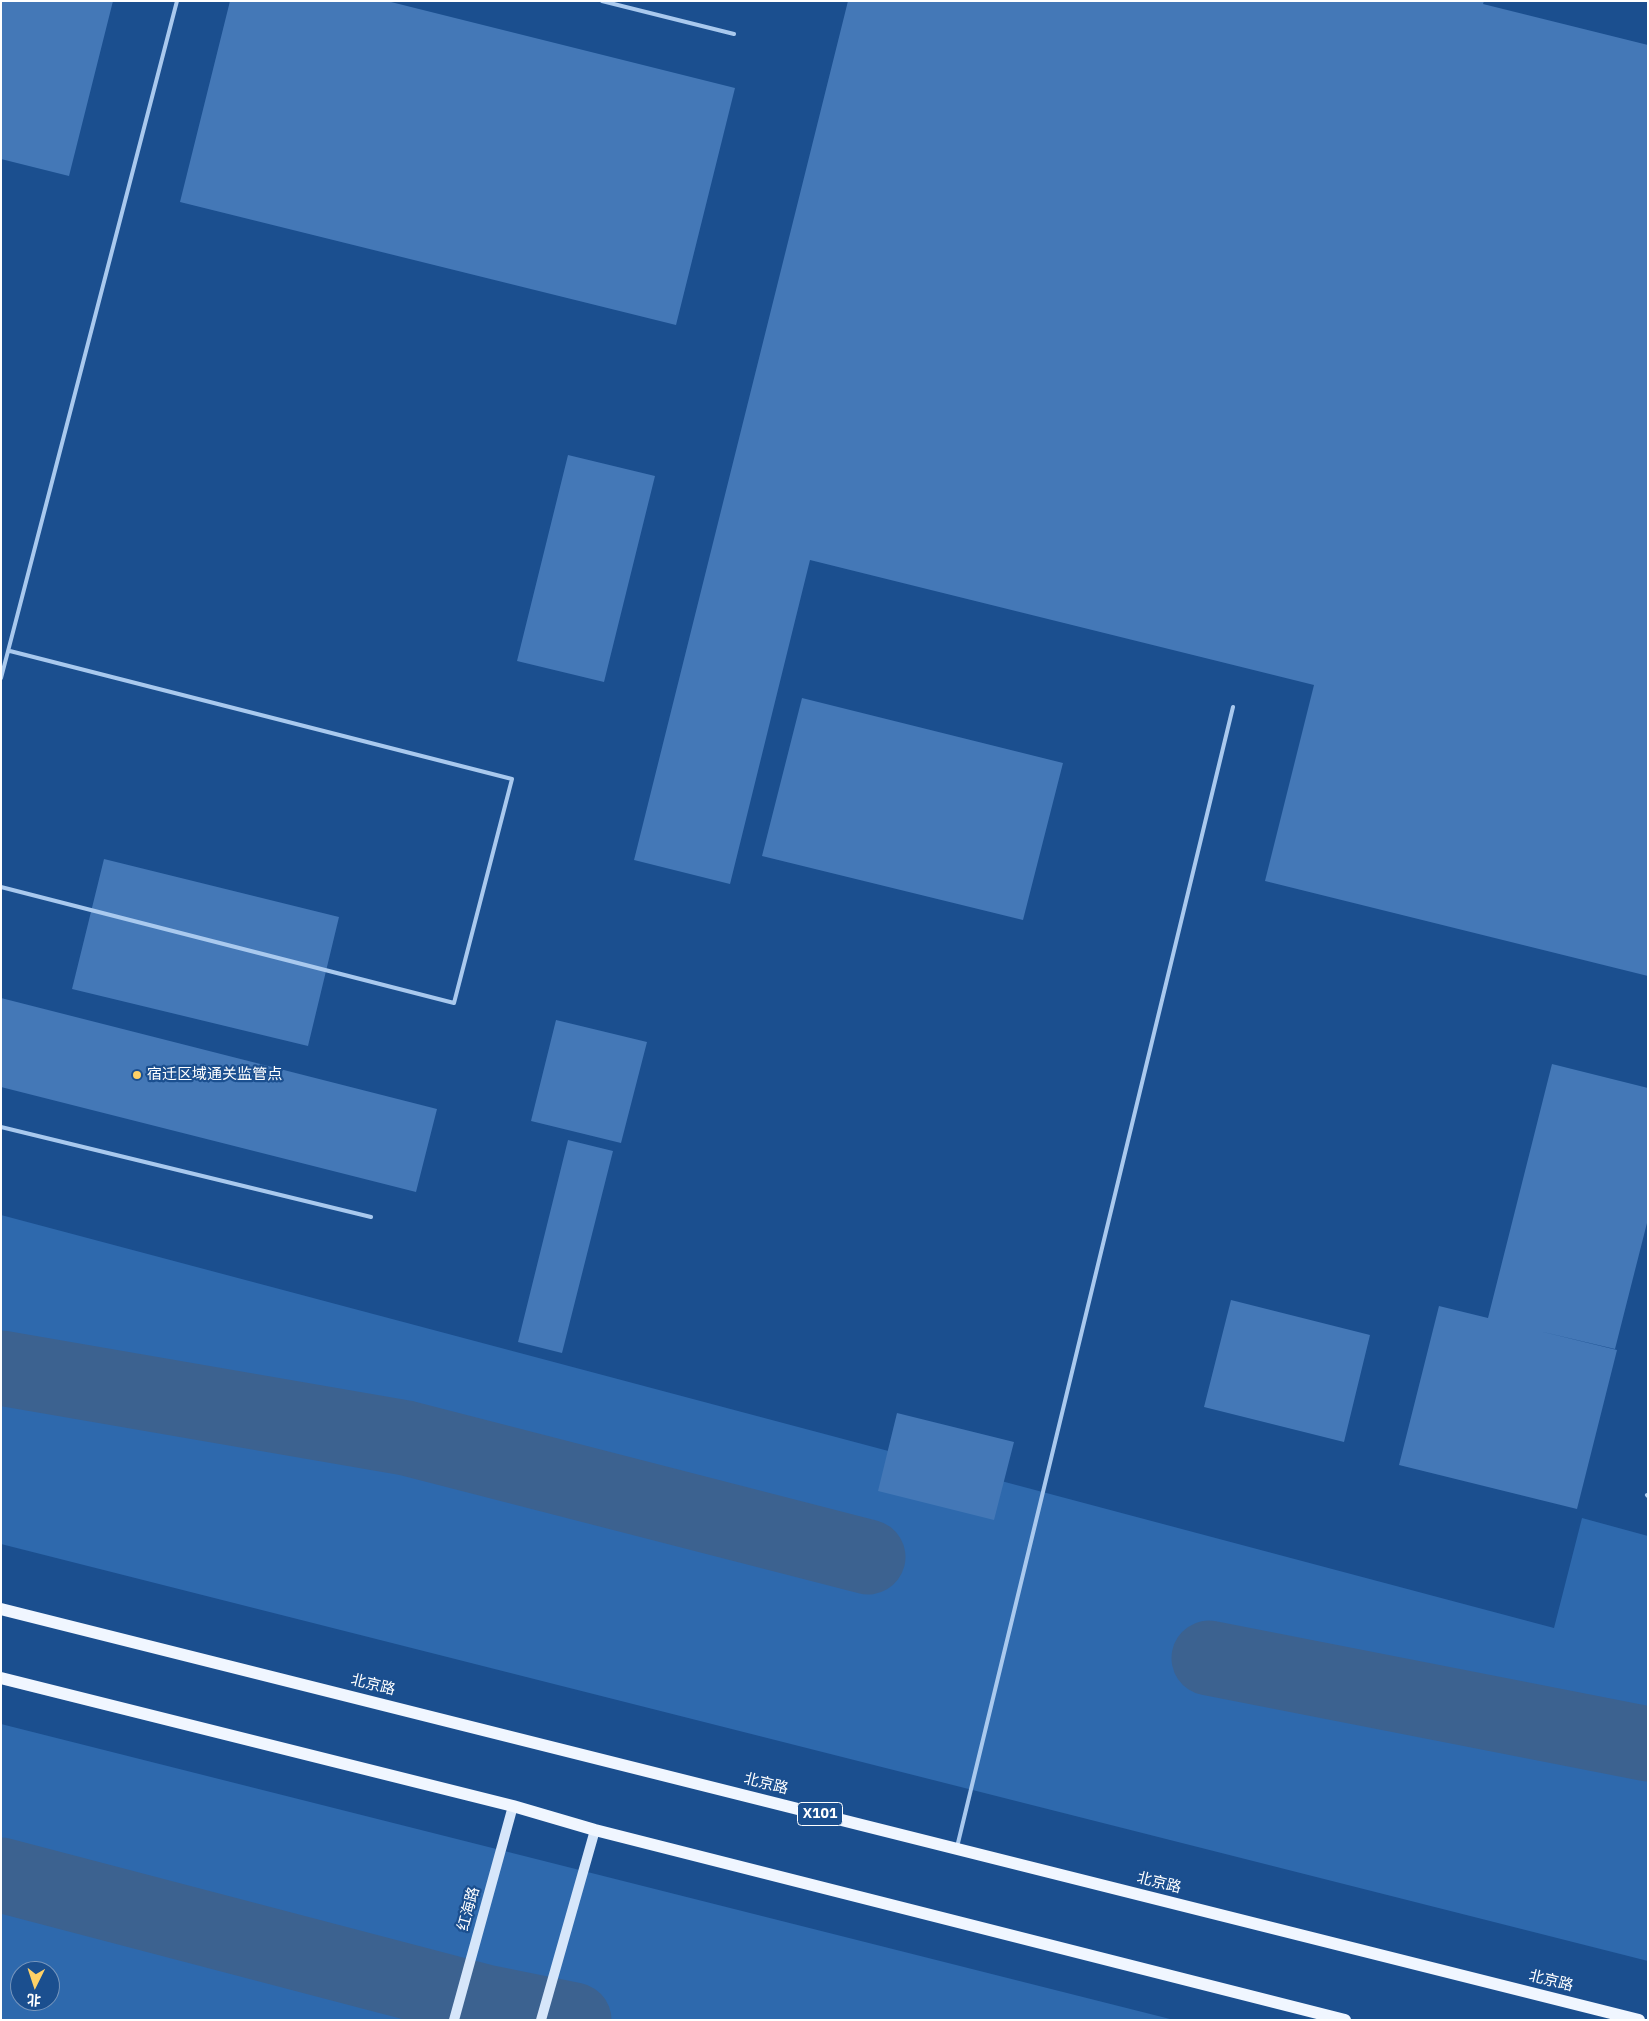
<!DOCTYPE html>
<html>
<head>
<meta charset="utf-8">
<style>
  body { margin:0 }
  #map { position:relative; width:1649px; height:2021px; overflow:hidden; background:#1b4f8f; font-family:"IBM Plex Sans","Noto Sans SC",sans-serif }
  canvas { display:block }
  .frame { position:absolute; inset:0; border:2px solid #fff; pointer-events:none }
  .north { position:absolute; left:10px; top:1961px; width:50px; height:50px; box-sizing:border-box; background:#1b4f8f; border:1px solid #7695bc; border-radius:50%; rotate:184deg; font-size:14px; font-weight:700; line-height:20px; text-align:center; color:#fff }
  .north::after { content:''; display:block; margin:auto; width:18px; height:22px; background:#ffd166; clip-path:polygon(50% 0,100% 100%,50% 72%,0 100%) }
</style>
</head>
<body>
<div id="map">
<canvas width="1649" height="2021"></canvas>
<div class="frame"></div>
<div class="north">北</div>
</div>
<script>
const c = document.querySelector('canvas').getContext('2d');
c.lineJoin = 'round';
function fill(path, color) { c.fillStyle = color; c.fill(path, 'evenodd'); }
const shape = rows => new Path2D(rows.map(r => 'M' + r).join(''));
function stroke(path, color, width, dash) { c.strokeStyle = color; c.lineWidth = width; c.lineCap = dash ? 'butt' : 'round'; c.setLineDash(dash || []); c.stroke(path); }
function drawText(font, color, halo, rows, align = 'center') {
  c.font = font + ' "IBM Plex Sans","Noto Sans SC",sans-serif'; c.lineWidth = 4.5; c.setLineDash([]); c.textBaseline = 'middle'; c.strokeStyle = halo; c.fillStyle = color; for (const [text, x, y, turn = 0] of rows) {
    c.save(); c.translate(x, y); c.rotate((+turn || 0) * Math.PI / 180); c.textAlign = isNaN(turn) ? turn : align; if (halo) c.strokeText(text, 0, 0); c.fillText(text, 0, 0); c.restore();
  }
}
fill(shape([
  [1,1215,1554,1628,1582,1518,1648,1536,1648,1961,1,1544],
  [1,1724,1174,2020,1,2020],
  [20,1971,50,1971,50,2001,20,2001]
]), '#2e69ad');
stroke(shape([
  [1,1368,406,1438,868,1557],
  [1209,1658,1648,1744],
  [1,1875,485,2002,574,2020]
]), '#3c6290', 75);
fill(shape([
  [1,1,113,1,69,176,1,159],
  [230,1,387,1,735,88,676,325,180,202],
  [848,1,1484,1,1483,4,1648,45,1648,976,1265,881,1314,685,810,560,730,884,634,860],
  [568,455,655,476,604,682,517,661],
  [802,698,1063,763,1023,920,762,856],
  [104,859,339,917,308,1046,72,989],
  [1,998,437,1109,416,1192,1,1087],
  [556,1020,647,1042,621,1143,531,1121],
  [1552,1064,1648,1088,1648,1219,1615,1349,1539,1331,1617,1350,1577,1509,1399,1465,1439,1306,1488,1318],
  [568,1140,613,1151,562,1353,518,1342],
  [1231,1300,1370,1335,1344,1442,1204,1407],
  [897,1413,1014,1442,994,1520,878,1491]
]), '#4478b7');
stroke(shape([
  [602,1,734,34],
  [1,678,177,1],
  [1,887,454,1003,512,779,10,651],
  [1,1127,371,1217],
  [1647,1495,1648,1496],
  [957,1847,1233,707]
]), '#a9c9ee', 4);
stroke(shape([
  [454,2020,513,1806],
  [541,2020,595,1830]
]), '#d6e6fa', 10);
stroke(shape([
  [1,1609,1639,2020],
  [1,1678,513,1806,595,1830,1345,2020]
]), '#f0f6ff', 12);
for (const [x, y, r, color] of [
  [137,1075,5,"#ffd166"]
]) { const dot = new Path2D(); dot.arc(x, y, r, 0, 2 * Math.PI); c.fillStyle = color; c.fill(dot); stroke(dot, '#1b4f8f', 2); }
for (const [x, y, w] of [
  [820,1814,45]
]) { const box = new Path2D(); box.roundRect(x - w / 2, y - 11.5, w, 23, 4); c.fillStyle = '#1b4f8f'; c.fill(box); stroke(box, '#fff', 1); }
drawText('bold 14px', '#fff', null, [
  ["X101",820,1814]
]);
drawText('15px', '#fff', '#1b4f8f', [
  ["宿迁区域通关监管点",147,1075]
], 'left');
drawText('15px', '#fff', '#1b4f8f', [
  ["北京路",373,1685,14],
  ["北京路",766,1784,14],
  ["北京路",1159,1883,14],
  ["红海路",469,1909,-75],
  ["北京路",1551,1981,14]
]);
</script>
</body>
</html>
